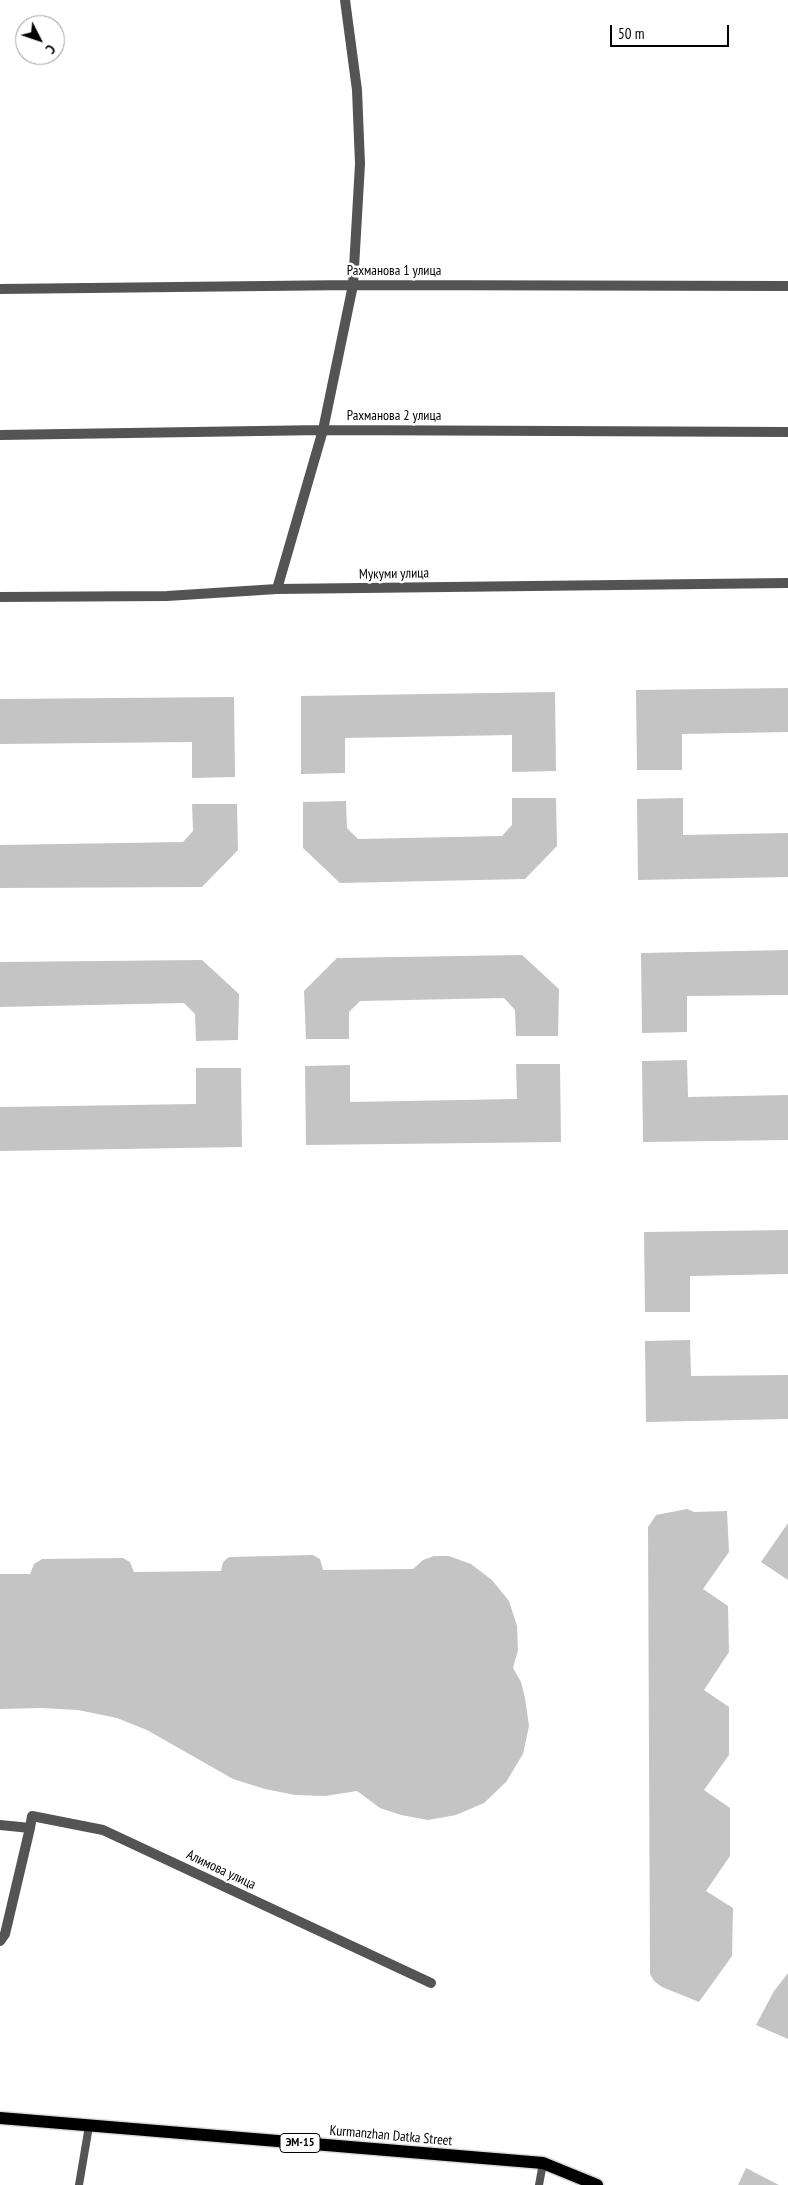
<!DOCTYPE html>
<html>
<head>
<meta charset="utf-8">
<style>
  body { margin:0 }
  #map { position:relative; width:788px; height:2185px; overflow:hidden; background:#fff; font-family:"PT Sans Narrow",sans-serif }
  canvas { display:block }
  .north { position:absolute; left:15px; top:15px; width:50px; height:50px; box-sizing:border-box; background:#fff; border:1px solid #999; border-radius:50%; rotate:131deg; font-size:14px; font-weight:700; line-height:20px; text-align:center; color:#000 }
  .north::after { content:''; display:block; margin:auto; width:18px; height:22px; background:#000; clip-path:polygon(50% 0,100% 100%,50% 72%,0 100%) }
  .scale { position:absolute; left:610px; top:25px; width:119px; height:22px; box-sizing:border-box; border:2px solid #000; border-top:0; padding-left:6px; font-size:15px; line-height:18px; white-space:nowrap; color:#000; -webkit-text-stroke:4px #fff; paint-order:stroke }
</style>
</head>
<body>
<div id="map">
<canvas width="788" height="2185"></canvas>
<div class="north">С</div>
<div class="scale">50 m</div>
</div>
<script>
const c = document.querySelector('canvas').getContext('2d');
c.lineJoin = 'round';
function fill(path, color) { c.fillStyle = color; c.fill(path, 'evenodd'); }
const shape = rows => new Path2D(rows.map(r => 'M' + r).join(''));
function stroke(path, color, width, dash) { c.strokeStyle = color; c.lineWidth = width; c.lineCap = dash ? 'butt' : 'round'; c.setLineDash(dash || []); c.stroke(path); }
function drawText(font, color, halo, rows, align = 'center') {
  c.font = font + ' "PT Sans Narrow",sans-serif'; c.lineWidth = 5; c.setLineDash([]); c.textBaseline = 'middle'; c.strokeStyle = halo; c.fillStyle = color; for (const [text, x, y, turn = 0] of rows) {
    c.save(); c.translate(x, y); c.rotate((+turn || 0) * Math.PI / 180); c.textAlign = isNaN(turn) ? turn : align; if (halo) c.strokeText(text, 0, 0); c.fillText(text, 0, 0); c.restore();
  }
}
fill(shape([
  [788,688,788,732,682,734,682,770,637,770,636,690],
  [555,692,556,771,512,772,512,735,345,738,345,773,301,774,301,696],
  [234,697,235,777,192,778,192,742,0,744,0,699],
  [512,798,556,798,557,846,525,879,340,883,303,848,303,802,346,801,347,828,358,839,502,836,512,825],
  [683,798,683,835,788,833,788,877,638,880,637,799],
  [192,804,237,804,238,850,202,887,0,888,0,845,183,842,193,831],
  [788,950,788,995,687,996,687,1032,642,1033,641,953],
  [522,955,559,989,558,1036,516,1036,515,1010,504,998,360,1001,349,1012,349,1039,306,1039,304,991,337,958],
  [202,960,239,994,238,1040,196,1041,195,1014,184,1003,0,1007,0,962],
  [687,1060,688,1097,788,1095,788,1140,643,1142,642,1061],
  [516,1064,560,1064,561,1142,306,1145,305,1066,350,1065,350,1102,517,1099],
  [196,1068,241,1068,242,1147,0,1151,0,1107,196,1104],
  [788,1230,788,1274,690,1276,690,1312,645,1312,644,1232],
  [690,1340,691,1376,788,1375,788,1419,646,1422,645,1341],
  [687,1509,694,1512,727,1511,729,1552,703,1589,728,1606,729,1652,704,1690,729,1707,729,1755,704,1790,730,1808,730,1856,706,1891,733,1908,732,1956,699,2002,662,1987,654,1981,650,1974,648,1527,656,1515],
  [788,1523,788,1580,761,1562],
  [313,1555,320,1559,323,1570,413,1569,423,1560,434,1556,449,1556,471,1564,492,1580,509,1601,517,1626,518,1650,513,1668,521,1682,525,1698,529,1726,523,1754,506,1782,484,1803,456,1815,428,1820,401,1815,380,1808,357,1791,325,1796,295,1795,265,1789,233,1779,147,1730,117,1718,78,1710,41,1708,0,1709,0,1574,30,1574,34,1564,42,1559,123,1558,130,1562,134,1572,221,1571,223,1562,229,1557],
  [788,1973,788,2039,756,2025,774,1991],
  [746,2168,779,2185,738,2185]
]), '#c4c4c4');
const primary = shape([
  [0,2118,543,2163,597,2185]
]);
stroke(primary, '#dbdbdb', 15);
stroke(shape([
  [79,2185,89,2126],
  [539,2185,543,2163]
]), '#545454', 8);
stroke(shape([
  [0,289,353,285,788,286],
  [0,435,323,430,788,432],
  [277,589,323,430,353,285,360,164,357,90,345,0],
  [0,597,167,596,277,589,788,583],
  [0,1825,30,1828,32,1816,103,1830,431,1983],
  [0,1941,5,1934,30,1828]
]), '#545454', 10);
stroke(primary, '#000', 12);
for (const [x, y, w] of [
  [300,2143,40]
]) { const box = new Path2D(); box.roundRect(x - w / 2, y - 9.5, w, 19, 4); c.fillStyle = '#fff'; c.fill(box); stroke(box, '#000', 1); }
drawText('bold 12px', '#000', null, [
  ["ЭМ-15",300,2143]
]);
drawText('14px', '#000', '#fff', [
  ["Рахманова 1 улица",394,271],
  ["Рахманова 2 улица",394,416],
  ["Мукуми улица",394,574,-1],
  ["Алимова улица",221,1870,25],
  ["Kurmanzhan Datka Street",391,2136,5]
]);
</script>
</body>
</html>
